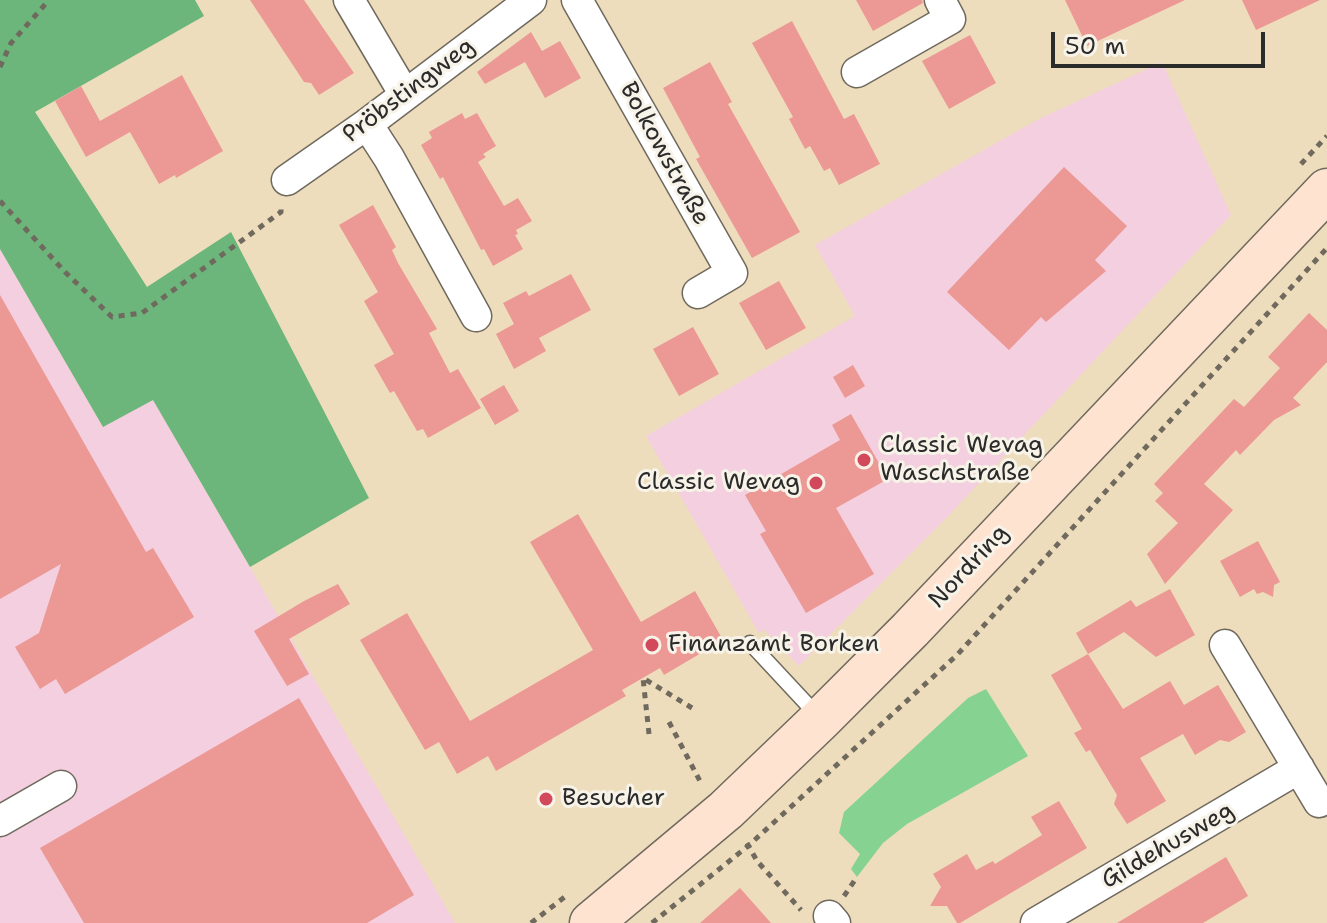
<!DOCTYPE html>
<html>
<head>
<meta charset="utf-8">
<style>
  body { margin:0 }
  #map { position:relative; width:1327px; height:923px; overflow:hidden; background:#eeddbc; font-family:"Shantell Sans",sans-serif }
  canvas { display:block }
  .scale { position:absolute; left:1051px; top:32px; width:214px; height:36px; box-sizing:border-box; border:4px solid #2b2b2b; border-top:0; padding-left:10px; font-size:24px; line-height:28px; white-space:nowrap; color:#2b2b2b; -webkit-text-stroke:6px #f7f3e8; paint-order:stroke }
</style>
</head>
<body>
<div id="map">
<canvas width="1327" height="923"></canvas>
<div class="scale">50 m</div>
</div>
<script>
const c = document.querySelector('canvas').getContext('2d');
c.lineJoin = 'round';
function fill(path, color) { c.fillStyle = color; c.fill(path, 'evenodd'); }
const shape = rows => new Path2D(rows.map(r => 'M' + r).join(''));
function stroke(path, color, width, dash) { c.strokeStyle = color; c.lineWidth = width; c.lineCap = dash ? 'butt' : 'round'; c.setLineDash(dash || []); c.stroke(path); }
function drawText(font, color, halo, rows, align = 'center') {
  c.font = font + ' "Shantell Sans",sans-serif'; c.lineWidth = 6; c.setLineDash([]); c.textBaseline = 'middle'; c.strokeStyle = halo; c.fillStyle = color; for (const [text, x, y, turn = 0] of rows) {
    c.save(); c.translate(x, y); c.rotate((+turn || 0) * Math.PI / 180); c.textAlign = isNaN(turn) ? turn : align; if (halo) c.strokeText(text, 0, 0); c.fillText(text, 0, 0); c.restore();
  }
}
fill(shape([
  [1162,62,1231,215,950,514,799,666,764,630,759,633,646,436,855,316,815,245,1037,120],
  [0,249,103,427,153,399,455,923,0,923]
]), '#f3cfdf');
fill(shape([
  [986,689,1028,756,907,824,883,843,857,877,851,869,860,854,839,833,844,812,968,698]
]), '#86d391');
fill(shape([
  [0,0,195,0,204,16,35,112,147,287,231,232,369,498,250,567,153,400,103,427,0,249]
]), '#6cb57b');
fill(shape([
  [250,0,304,0,354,73,319,95,311,83,304,82],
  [856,0,922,0,923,3,873,31],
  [1065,0,1185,0,1087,46],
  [1242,0,1320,0,1256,30],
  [792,21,844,119,854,114,880,164,839,185,830,168,824,171,810,146,805,149,789,119,793,117,752,43],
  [531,32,542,51,560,41,581,78,545,98,525,62,485,84,477,72],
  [970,35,996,83,949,109,922,61],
  [710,62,732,102,728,104,800,232,752,258,696,159,700,157,663,88],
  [182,75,223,151,176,178,175,175,159,184,130,132,86,157,55,101,81,86,100,121],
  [462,113,465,119,477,113,496,146,483,154,486,157,478,162,504,206,518,198,532,221,516,230,518,234,515,235,523,249,493,266,484,249,481,250,443,177,440,179,421,145,432,138,429,132],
  [1064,167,1127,226,1095,260,1106,271,1046,322,1041,317,1009,350,947,292],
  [373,205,396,247,392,250,398,263,437,329,429,333,450,373,458,369,481,408,428,438,423,429,417,431,394,391,390,393,374,365,394,354,364,301,378,292,339,225],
  [571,274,591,310,539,338,546,351,514,369,496,334,514,324,503,303,526,291,529,296],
  [779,281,806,328,766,350,739,303],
  [0,295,146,552,153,548,194,617,65,694,56,679,40,689,15,647,39,633,61,564,0,599],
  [1309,313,1327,330,1327,362,1293,398,1301,405,1274,420,1240,455,1236,450,1204,484,1233,510,1165,584,1147,554,1178,523,1155,501,1163,493,1154,484,1234,399,1244,407,1280,368,1268,357],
  [693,327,719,374,679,396,653,349],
  [853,365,865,386,845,398,833,377],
  [504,385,519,411,495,425,480,399],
  [851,414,888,479,836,508,874,574,806,613,760,534,766,531,745,495,840,440,832,425],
  [578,514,641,622,695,591,723,640,664,675,660,668,622,690,626,696,496,771,488,756,457,774,439,742,425,750,360,640,407,613,470,721,593,650,530,542],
  [1258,541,1280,582,1274,585,1273,597,1263,592,1257,594,1254,589,1240,597,1220,561],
  [338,584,350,604,289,639,309,674,287,686,254,631,304,601],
  [1170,589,1195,635,1156,657,1124,632,1088,654,1076,633,1131,600,1136,607],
  [1088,654,1123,709,1170,681,1184,705,1218,685,1246,732,1229,742,1220,740,1195,755,1183,734,1140,758,1166,801,1127,824,1114,804,1117,795,1090,750,1086,752,1074,733,1082,729,1051,675],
  [299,698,414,895,367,923,84,923,40,848],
  [1059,801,1087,848,960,923,957,923,947,906,930,906,941,887,933,874,967,854,976,870,993,861,995,864,1042,835,1031,817],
  [1226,857,1248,896,1203,923,1117,923],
  [740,888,771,923,700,923]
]), '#ec9894');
const lane = shape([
  [750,643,818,716]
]);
const street = shape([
  [349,0,405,95],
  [577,0,732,273,698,293],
  [857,72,950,19,940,0],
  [367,124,389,158,476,316],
  [287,180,367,124,531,0],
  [1225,645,1319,802],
  [0,821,61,786],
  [829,916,835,923],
  [1036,923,1299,768]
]);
const secondary = shape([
  [591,923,726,810,821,719,910,630,1327,190]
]);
stroke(lane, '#6f695e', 17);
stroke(street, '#6f695e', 33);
stroke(secondary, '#6f695e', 45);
stroke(shape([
  [0,67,11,43,49,0],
  [1301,164,1327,136],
  [0,201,65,272,112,317,142,313,281,212,281,208],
  [669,722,702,785],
  [649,734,643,678,692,708],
  [747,843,757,861,801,910],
  [844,896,857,877],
  [531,923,566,896],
  [652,923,748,846,957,655,1327,248]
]), '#6f695e', 5, [6, 6]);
stroke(lane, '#fff', 14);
stroke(street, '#fff', 30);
stroke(secondary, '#fee3d1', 42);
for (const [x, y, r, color] of [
  [864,460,8,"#d1495b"],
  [816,483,8,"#d1495b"],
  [652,645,8,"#d1495b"],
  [546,799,8,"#d1495b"]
]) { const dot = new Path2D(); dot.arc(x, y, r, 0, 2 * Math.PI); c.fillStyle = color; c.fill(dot); stroke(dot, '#f7f3e8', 3); }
drawText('24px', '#2b2b2b', '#f7f3e8', [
  ["Pröbstingweg",409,91,-37],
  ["Bolkowstraße",664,154,61],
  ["Nordring",969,567,-47],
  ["Gildehusweg",1168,846,-30]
]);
drawText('24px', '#2b2b2b', '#f7f3e8', [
  ["Classic Wevag",880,446],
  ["Waschstraße",880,474],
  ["Classic Wevag",800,483,"right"],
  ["Finanzamt Borken",668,645],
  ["Besucher",562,799]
], 'left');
</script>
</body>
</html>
